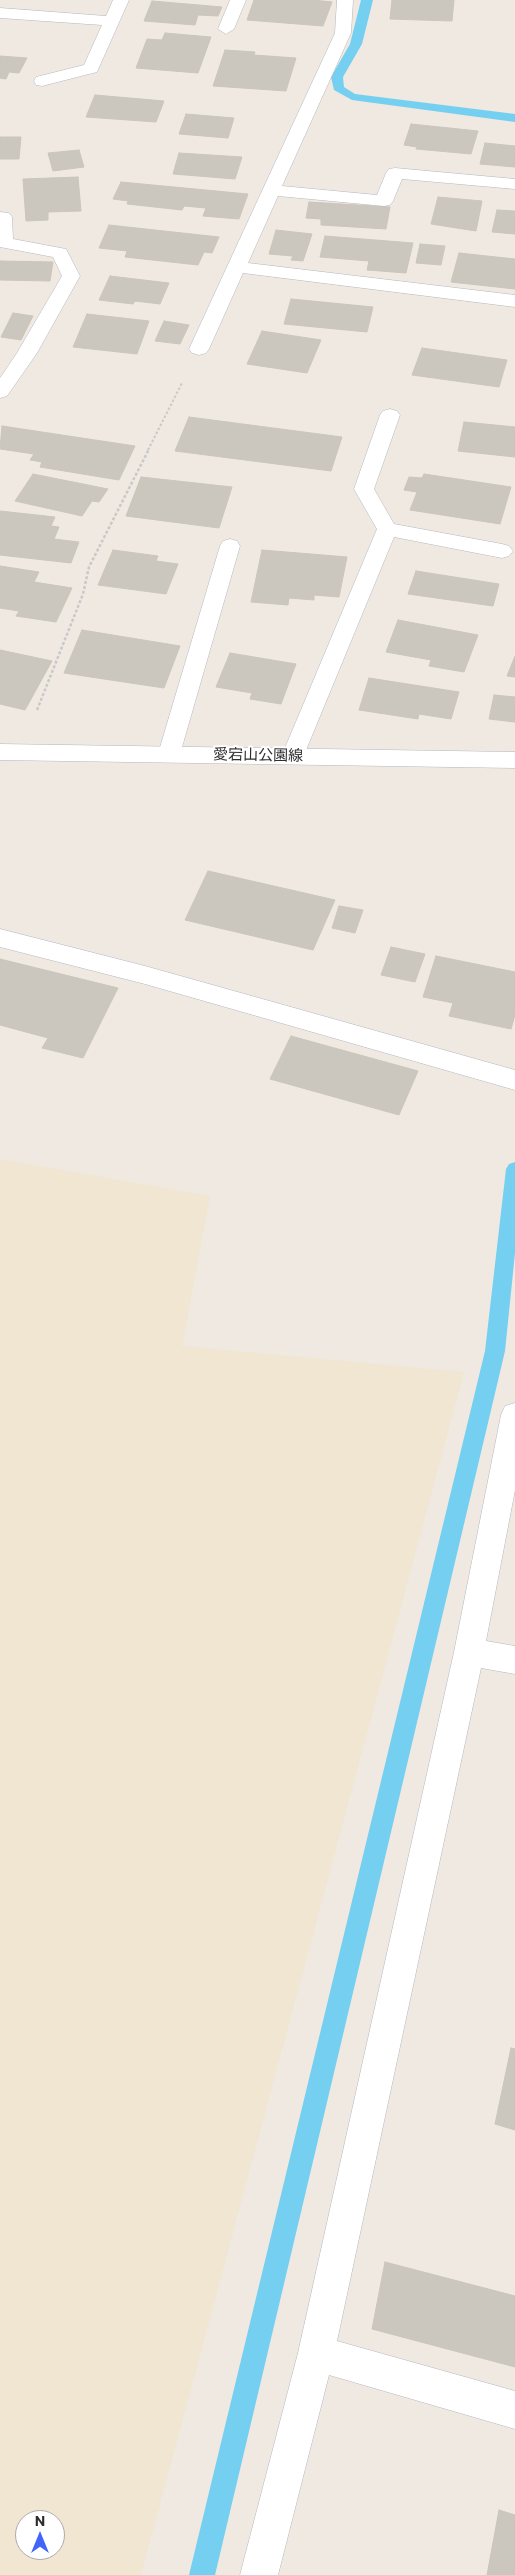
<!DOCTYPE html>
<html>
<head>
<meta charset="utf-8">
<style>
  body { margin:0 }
  #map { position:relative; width:515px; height:2575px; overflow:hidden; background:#efe9e1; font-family:Commissioner,sans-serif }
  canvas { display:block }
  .north { position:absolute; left:15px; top:2510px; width:50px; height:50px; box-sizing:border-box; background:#fff; border:1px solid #ababab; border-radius:50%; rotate:0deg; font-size:14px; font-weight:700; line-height:20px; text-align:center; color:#2e2e2e }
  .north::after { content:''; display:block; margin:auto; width:18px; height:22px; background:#4264fb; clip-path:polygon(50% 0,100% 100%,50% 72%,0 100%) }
</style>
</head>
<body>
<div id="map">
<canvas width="515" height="2575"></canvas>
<div class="north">N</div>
</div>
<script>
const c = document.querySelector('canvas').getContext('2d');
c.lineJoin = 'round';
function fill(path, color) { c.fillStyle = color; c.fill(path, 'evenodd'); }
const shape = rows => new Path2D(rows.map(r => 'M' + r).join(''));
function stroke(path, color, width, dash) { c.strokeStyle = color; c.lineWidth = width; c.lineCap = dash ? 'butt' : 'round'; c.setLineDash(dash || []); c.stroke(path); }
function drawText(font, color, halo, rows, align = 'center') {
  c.font = font + ' Commissioner,"Noto Sans JP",sans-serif'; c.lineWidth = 4; c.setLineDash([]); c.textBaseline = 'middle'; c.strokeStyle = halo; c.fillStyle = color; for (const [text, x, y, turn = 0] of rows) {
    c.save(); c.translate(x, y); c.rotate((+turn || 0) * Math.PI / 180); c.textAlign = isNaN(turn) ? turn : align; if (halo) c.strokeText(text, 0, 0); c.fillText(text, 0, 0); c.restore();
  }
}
fill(shape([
  [0,1159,210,1196,182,1346,464,1372,141,2575,0,2575],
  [25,2520,55,2520,55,2550,25,2550]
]), '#f0e6d1');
fill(shape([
  [361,0,373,0,362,44,343,77,344,87,355,94,515,114,515,122,352,100,334,90,331,77,350,44,361,0],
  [515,1162,515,1253,505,1351,215,2575,189,2575,485,1351,506,1169,509,1164,515,1162]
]), '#75cff0');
const building = shape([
  [254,0,313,0,332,2,323,26,247,20,254,0],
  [392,0,454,0,452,21,390,19,392,0],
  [152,1,222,7,218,16,198,15,195,25,144,21,152,1],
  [165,33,211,37,198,73,136,68,147,39,162,40,165,33],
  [225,50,255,52,254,55,296,58,286,91,213,86,225,50],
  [0,56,27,58,19,73,9,72,6,79,0,78,0,56],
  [95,95,164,101,156,122,86,117,95,95],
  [186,114,234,118,228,138,179,134,186,114],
  [411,124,478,131,471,154,416,149,417,147,404,145,411,124],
  [0,137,21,137,19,159,0,159,0,137],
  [485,143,515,146,515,167,480,164,485,143],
  [79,150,84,167,53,171,48,153,79,150],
  [179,153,242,157,235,179,173,174,179,153],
  [78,177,81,211,48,212,48,220,26,221,23,179,78,177],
  [121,182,248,194,239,219,203,216,206,208,184,206,182,210,127,204,128,201,113,199,121,182],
  [438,197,482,201,476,231,431,224,438,197],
  [309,202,390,207,386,229,321,225,321,219,306,218,309,202],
  [497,210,515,211,515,234,492,232,497,210],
  [109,225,219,237,212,253,204,252,198,265,125,257,127,251,99,248,109,225],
  [276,230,312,234,303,261,291,260,293,256,269,254,276,230],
  [325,236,413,243,406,273,367,270,369,261,320,257,325,236],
  [420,244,445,246,441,265,416,263,420,244],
  [459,253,515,259,515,289,451,282,459,253],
  [0,261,53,262,50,281,0,280,0,261],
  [110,276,169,283,160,304,135,301,133,304,99,300,110,276],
  [291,299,373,307,367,332,284,324,291,299],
  [13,313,33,316,21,340,1,337,13,313],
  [87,314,149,321,137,354,73,347,87,314],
  [164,321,189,325,180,344,155,341,164,321],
  [262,331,321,340,307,373,247,364,262,331],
  [422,348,507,360,499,387,412,375,422,348],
  [189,417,342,437,331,471,175,451,189,417],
  [464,422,515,427,515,457,458,451,464,422],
  [2,426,135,446,119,480,40,467,42,462,30,460,34,454,0,449,2,426],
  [33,474,108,489,99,502,92,501,82,516,15,501,33,474],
  [424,474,511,487,500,524,410,510,417,492,404,490,409,477,422,478,424,474],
  [141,477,232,487,219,528,126,516,141,477],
  [0,511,55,517,51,526,59,527,54,539,79,542,71,563,0,555,0,511],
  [113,550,158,556,156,561,178,564,166,594,98,585,113,550],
  [262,550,347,557,339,597,314,595,314,600,289,598,288,605,251,602,262,550],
  [0,566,39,572,34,582,72,588,56,622,16,616,19,611,0,608,0,566],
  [416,571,499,584,493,606,408,594,416,571],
  [398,620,478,635,464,672,429,666,431,660,386,652,398,620],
  [82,630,180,646,164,688,64,673,82,630],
  [0,650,52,661,25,710,0,704,0,650],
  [230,653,296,664,281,704,250,699,252,693,216,687,230,653],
  [515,656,515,677,507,676,515,656],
  [369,678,459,692,451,719,419,714,418,719,359,710,369,678],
  [494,695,515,697,515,722,489,719,494,695],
  [208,871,335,900,313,950,185,920,208,871],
  [339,906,363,910,355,933,332,928,339,906],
  [391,947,425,954,415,982,381,975,391,947],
  [436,956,515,972,515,1015,511,1029,449,1016,453,1003,423,997,436,956],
  [0,959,118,988,83,1058,42,1048,48,1038,0,1025,0,959],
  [291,1036,418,1071,399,1115,270,1079,291,1036],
  [511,2048,515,2049,515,2130,495,2124,511,2048],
  [385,2262,515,2296,515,2367,372,2329,385,2262],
  [499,2510,515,2515,515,2575,487,2575,499,2510]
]);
fill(building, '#cbc7bf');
stroke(building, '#cbc5ba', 1);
const lane = shape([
  [113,0,129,0,97,72,42,86,36,85,34,81,36,77,84,65,102,25,0,18,0,8,106,16,113,0],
  [230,0,246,0,234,29,226,34,218,29,230,0],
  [337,0,353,0,351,33,282,186,377,195,386,173,389,169,395,168,515,179,515,189,402,179,393,201,390,205,384,206,278,196,248,263,515,295,515,307,243,273,209,349,206,353,199,355,192,353,189,349,335,33,337,0],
  [0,212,9,213,12,217,13,239,66,249,80,276,37,353,7,396,0,398,0,378,17,353,62,276,53,257,0,247,0,212],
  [390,409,397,411,400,415,374,489,394,524,502,544,509,546,513,551,509,556,502,558,394,537,304,755,301,760,293,763,285,760,282,755,377,529,354,489,380,415,383,411,390,409],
  [230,539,237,541,240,546,180,754,177,759,169,762,161,759,158,754,220,546,223,541,230,539],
  [0,929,145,966,515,1070,515,1090,145,984,0,947,0,929],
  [515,1403,515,1490,486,1641,515,1646,515,1674,481,1668,337,2341,515,2391,515,2429,329,2375,278,2575,240,2575,298,2353,454,1652,501,1415,505,1406,515,1403]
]);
const secondary = shape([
  [0,744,515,752,515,768,0,760,0,744]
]);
stroke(lane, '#b4b7c1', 1);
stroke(secondary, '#b4b7c1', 1);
stroke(shape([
  [148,450,182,383]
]), '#c9c9c9', 2, [2.5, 2]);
stroke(shape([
  [37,710,83,594,89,567,149,449]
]), '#c9c9c9', 2.5, [3, 2]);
fill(lane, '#fff');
fill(secondary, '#fff');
drawText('15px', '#2e2e2e', '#fff', [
  ["愛宕山公園線",258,755,1]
]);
</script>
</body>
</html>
